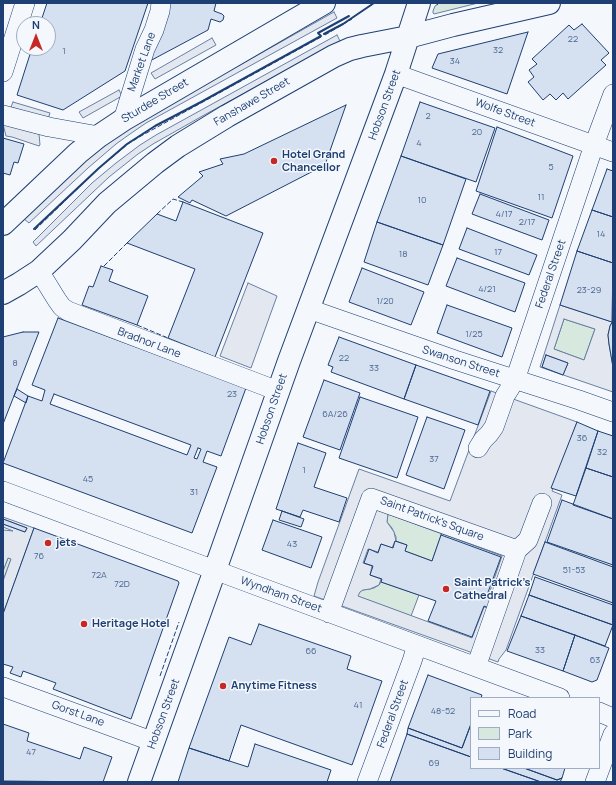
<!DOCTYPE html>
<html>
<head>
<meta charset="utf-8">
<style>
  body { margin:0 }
  #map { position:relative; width:616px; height:785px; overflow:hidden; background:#f4f7fb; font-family:Manrope,sans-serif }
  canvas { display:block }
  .frame { position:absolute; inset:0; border:4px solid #1d3f73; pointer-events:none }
  .legend { position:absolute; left:470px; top:697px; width:130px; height:72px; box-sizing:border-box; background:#f4f7fb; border:1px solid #9eadc5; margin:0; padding:5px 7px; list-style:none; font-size:12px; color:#1d3f73 }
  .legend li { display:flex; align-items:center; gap:8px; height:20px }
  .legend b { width:20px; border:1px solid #9eadc5 }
  .north { position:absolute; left:16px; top:16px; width:40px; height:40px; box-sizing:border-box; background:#f4f7fb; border:1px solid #9eadc5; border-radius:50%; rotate:0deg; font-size:11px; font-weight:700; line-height:16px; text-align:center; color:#1d3f73 }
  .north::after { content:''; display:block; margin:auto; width:14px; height:18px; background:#c62828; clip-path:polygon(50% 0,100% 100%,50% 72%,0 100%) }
</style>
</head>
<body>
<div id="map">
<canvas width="616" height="785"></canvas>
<div class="frame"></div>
<ul class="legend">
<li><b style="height:5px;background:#f4f7fb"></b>Road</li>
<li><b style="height:11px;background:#d7e8df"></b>Park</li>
<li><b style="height:11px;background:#d5e0f0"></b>Building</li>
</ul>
<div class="north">N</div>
</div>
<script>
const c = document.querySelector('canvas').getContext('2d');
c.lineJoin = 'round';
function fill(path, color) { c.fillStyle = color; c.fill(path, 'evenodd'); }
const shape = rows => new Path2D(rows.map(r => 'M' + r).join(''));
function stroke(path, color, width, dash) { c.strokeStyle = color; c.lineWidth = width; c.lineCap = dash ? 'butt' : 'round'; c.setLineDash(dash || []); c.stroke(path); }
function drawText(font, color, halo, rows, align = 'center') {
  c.font = font + ' Manrope,sans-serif'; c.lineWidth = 3; c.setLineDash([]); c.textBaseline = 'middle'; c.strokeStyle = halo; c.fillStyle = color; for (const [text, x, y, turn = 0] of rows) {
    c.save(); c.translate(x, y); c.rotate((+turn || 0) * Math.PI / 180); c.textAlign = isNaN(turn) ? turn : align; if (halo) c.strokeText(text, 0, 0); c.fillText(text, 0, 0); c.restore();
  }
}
const green = shape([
  [438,3,478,3,434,14,433,13,433,11,435,6,437,5,438,3],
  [564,319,595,329,584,360,554,349,564,319],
  [388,513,442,533,432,561,405,551,407,545,396,541,396,537,392,528,387,522,388,513],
  [8,558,11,559,3,581,3,571,8,558],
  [381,582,419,595,411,616,357,596,360,591,363,590,370,589,374,588,379,585,381,582]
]);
fill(green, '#d7e8df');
stroke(green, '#687fa3', 1);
const parking = shape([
  [334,12,337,18,146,123,130,134,116,144,88,168,29,223,24,219,96,151,143,117,240,65,334,12],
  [337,35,340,41,206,114,153,144,138,154,109,177,36,246,33,242,92,183,116,163,140,145,156,135,337,35],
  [212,38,216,45,155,79,151,73,212,38],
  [119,90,122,96,83,118,79,112,119,90],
  [13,102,50,113,48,119,11,107,13,102],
  [3,124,39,134,40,145,39,146,12,137,6,136,3,124],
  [248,283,277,296,251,368,220,356,248,283],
  [560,305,612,322,610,326,608,335,609,344,613,367,613,392,540,367,560,305],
  [564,319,595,329,584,360,554,349,564,319],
  [546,355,568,363,563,375,542,367,546,355],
  [491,391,577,422,552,491,562,495,506,650,499,659,498,662,314,596,318,582,359,469,450,501,491,391],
  [388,514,502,556,489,594,494,596,489,608,484,607,472,638,358,596,360,592,363,590,370,589,379,585,381,579,370,575,372,566,363,563,368,549,378,552,381,544,392,548,395,541,396,541,394,532,387,522,388,514],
  [3,517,34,528,3,614,3,581,11,559,8,558,3,571,3,530,13,531,3,527,3,524,25,532,27,528,3,519,3,517]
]);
fill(parking, '#e3e8f0');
stroke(parking, '#687fa3', 1);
const building = shape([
  [47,3,148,3,125,71,63,110,17,95,32,48,48,48,48,24,40,24,47,3],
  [167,3,216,3,214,11,222,14,224,16,223,20,220,22,211,19,208,30,148,62,167,3],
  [582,24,609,53,601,60,606,65,568,99,563,93,556,100,550,94,543,100,528,82,534,77,529,70,537,64,532,59,569,25,574,30,582,24],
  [528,32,507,94,432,68,438,54,528,32],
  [420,102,495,128,476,182,401,156,420,102],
  [346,105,325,165,226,216,192,200,190,203,178,197,203,176,199,172,223,164,220,159,244,154,346,105],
  [497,127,573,156,552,218,476,191,497,127],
  [3,138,24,144,18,163,14,162,10,175,3,173,3,138],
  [401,156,466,179,443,245,377,222,401,156],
  [607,169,613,171,613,217,592,210,607,169],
  [480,194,549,220,542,240,472,214,480,194],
  [183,202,263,233,215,357,168,338,195,269,127,243,157,214,176,221,183,202],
  [592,210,613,217,613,263,577,251,592,210],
  [377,222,443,245,428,285,364,262,377,222],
  [467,228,537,255,529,275,459,249,467,228],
  [577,251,613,263,612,322,560,305,577,251],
  [457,258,525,283,515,312,446,286,457,258],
  [101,266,113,270,109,281,148,296,137,325,82,305,89,286,93,287,101,266],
  [362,268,424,292,411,325,349,302,362,268],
  [447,305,512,328,502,357,437,333,447,305],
  [58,318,246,388,221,456,207,451,203,462,217,467,192,533,3,463,28,396,42,401,45,390,32,385,58,318],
  [54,394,191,445,187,455,50,404,54,394],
  [198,448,201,449,197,459,194,458,198,448],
  [613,321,613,367,609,344,608,335,610,326,613,321],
  [23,332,39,332,3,424,3,337,23,332],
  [339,337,416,365,404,399,331,372,333,367,328,365,339,337],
  [546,355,568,363,563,375,542,367,546,355],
  [416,365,490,391,478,425,404,399,416,365],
  [324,380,360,393,340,450,303,437,324,380],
  [17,389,28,396,26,403,14,396,17,389],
  [360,397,418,417,397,478,339,458,360,397],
  [427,417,465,430,444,489,406,475,427,417],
  [577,422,598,431,576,496,551,488,577,422],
  [598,431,613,436,613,477,586,468,598,431],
  [298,443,326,453,314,487,347,498,339,522,303,510,300,517,276,509,298,443],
  [586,468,613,477,613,519,573,505,586,468],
  [562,500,613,519,613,565,547,542,562,500],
  [282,511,304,519,301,527,279,520,282,511],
  [3,519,27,528,25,532,3,524,3,519],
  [273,520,322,537,311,568,262,550,273,520],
  [34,528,178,581,179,583,131,719,53,689,56,683,23,671,21,677,10,673,13,667,3,664,3,614,34,528],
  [441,535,501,557,487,595,493,597,489,608,484,606,472,637,428,621,436,601,381,582,382,579,370,575,373,566,364,563,369,549,378,553,381,544,393,548,395,541,407,545,405,551,432,561,441,535],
  [545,542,613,567,613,603,533,574,545,542],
  [535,577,613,605,613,625,529,595,535,577],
  [529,595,613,625,605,646,521,616,529,595],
  [521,616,575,635,563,671,507,651,521,616],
  [259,624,351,656,347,669,382,681,352,765,241,725,229,761,189,748,229,637,251,645,259,624],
  [575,635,609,648,597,680,592,682,563,671,575,635],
  [428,675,482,695,481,698,471,698,471,724,462,748,408,728,428,675],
  [3,724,29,733,27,741,80,759,84,747,112,757,103,782,3,781,3,724],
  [471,724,471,757,407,734,408,728,462,748,471,724],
  [407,734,471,757,471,768,501,768,541,782,390,782,407,734],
  [255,744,331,770,327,782,178,782,189,748,248,767,255,744],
  [501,768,524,768,557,780,562,778,560,782,541,782,501,768],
  [524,768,565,768,562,778,557,780,524,768]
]);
fill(building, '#d5e0f0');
stroke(building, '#1d3f73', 1);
const minor = shape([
  [3,72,25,3],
  [396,74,613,152],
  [3,115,49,127,99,136],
  [123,120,145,49,154,30,160,11,161,3],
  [39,271,57,300,62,307,68,311,278,391],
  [309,309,455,360,579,400,613,412],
  [478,448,483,440,489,434,494,427,505,396,515,380,594,145,613,94],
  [3,491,252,584,560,698],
  [329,613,371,498,517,550],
  [476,667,517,550,528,540,542,503],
  [3,687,154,742],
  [599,712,613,718],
  [367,782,412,661,417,645],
  [595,782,613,734]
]);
const major = shape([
  [3,224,78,153,99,136,123,120,324,3],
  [3,293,19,284,39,271,72,240,107,203,155,163,178,146,227,116,334,56,350,49,362,46,408,37,453,25,549,3],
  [139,782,215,570,289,361,396,74,419,3]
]);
stroke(minor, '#1d3f73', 20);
stroke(major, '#1d3f73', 24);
stroke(minor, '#f4f7fb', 19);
stroke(major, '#f4f7fb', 22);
stroke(shape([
  [437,5,438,3],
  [325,35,352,19],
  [157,214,173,199,183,202],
  [35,230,99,168,128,144,141,136,321,37],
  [104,266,127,243],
  [137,325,168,338],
  [160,676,179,622]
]), '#1d3f73', 1, [5, 2]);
stroke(shape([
  [324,34,343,24,374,3],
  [34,229,99,168,127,144,155,126,201,102,321,36,318,33,349,16]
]), '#1d3f73', 2);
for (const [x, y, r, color] of [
  [274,161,4,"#c62828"],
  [48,543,4,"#c62828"],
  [446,589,4,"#c62828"],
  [84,624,4,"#c62828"],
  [223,686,4,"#c62828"]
]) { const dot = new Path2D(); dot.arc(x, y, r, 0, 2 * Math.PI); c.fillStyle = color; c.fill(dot); stroke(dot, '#f4f7fb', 1.5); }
drawText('9px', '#4b6792', null, [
  ["22",573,39],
  ["32",498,50],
  ["1",64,51],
  ["34",455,61],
  ["2",428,116],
  ["20",477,132],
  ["4",419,143],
  ["5",551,167],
  ["11",541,197],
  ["10",422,200],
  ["4/17",504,214],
  ["2/17",527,222],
  ["14",601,234],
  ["17",498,252],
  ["18",403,254],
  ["4/21",487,289],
  ["23-29",589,290],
  ["1/20",385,301],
  ["1/25",474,334],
  ["22",344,358],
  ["8",15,363],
  ["33",374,368],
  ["23",232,394],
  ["6A/26",335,414],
  ["36",582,438],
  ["32",602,452],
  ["37",434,459],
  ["1",304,470],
  ["45",88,479],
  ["31",194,492],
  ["43",292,544],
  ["76",39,556],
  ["51-53",574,570],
  ["72A",99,575],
  ["72D",122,584],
  ["33",540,650],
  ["66",311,651],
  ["63",595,660],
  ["41",358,705],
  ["48-52",443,711],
  ["47",31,752],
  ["69",434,763]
]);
drawText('11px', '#1d3f73', '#f4f7fb', [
  ["Market Lane",142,62,-70],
  ["Sturdee Street",155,101,-31],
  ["Fanshawe Street",252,102,-30],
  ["Hobson Street",385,105,-70],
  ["Wolfe Street",505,113,20],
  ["Federal Street",551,274,-71],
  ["Bradnor Lane",149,343,21],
  ["Swanson Street",461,362,18],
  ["Hobson Street",272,409,-71],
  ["Saint Patrick's Square",432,519,20],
  ["Wyndham Street",281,595,20],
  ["Gorst Lane",78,714,20],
  ["Hobson Street",164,714,-70],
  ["Federal Street",393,714,-70]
]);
drawText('bold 11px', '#1d3f73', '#f4f7fb', [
  ["Hotel Grand",282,155],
  ["Chancellor",282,168],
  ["jets",56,543],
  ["Saint Patrick’s",454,583],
  ["Cathedral",454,596],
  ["Heritage Hotel",92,624],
  ["Anytime Fitness",231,686]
], 'left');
</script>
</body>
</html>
